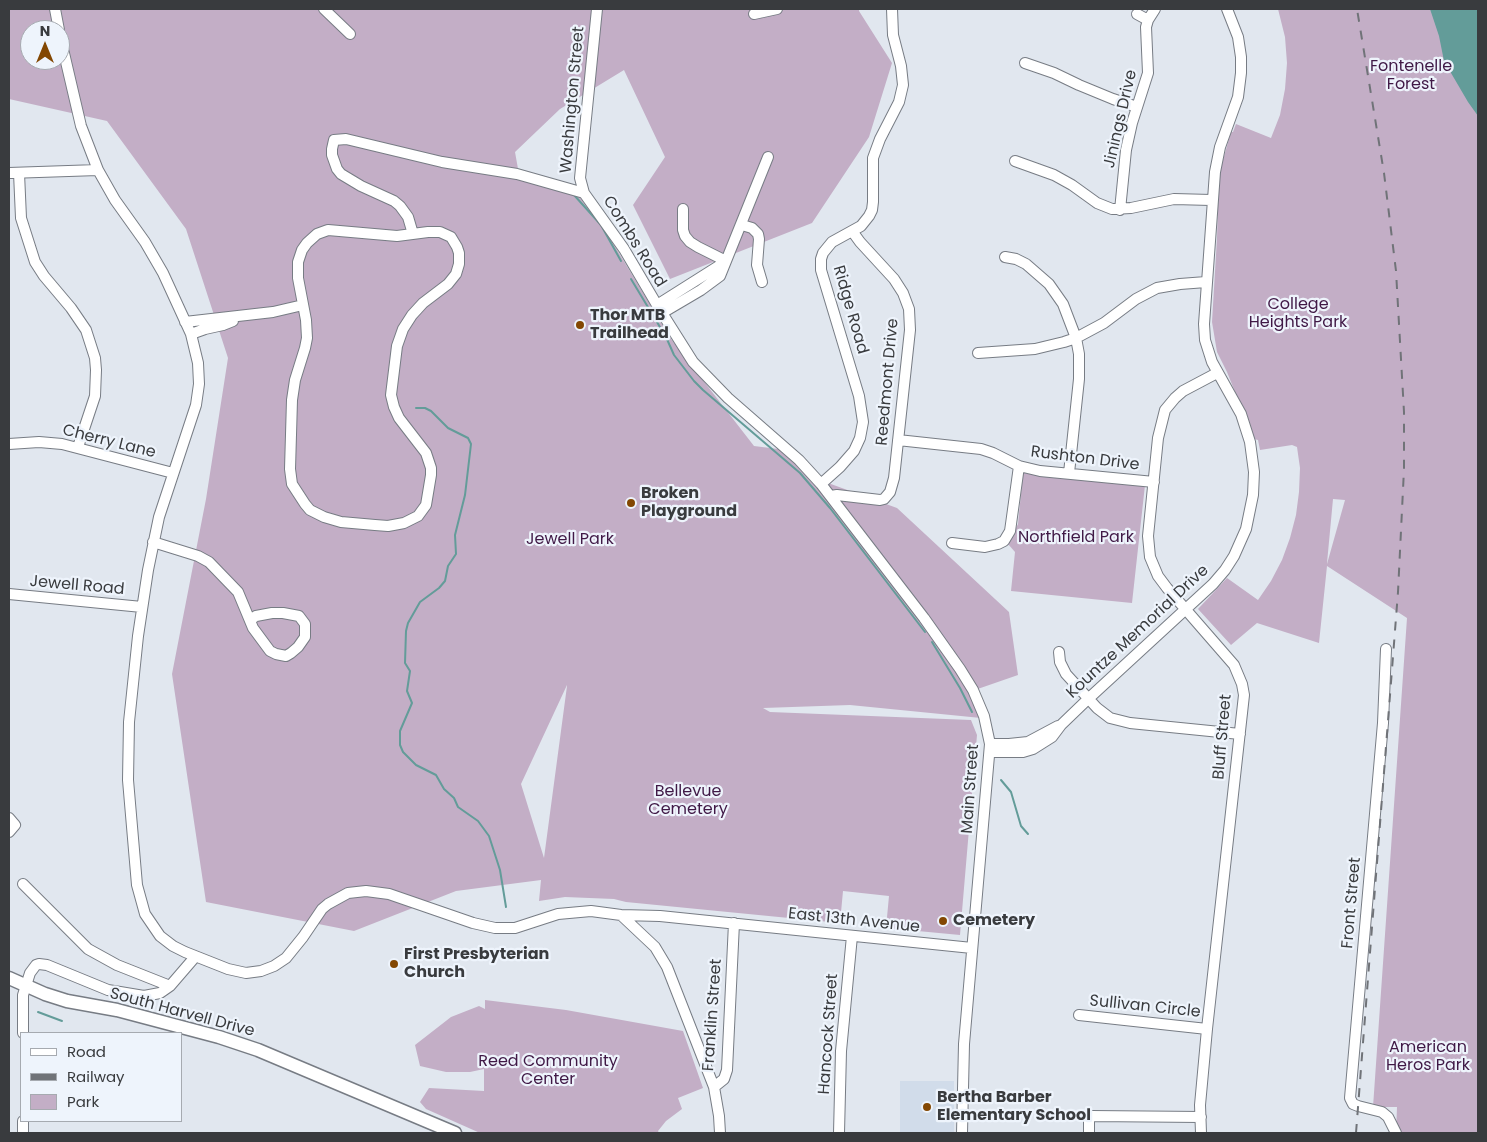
<!DOCTYPE html>
<html>
<head>
<meta charset="utf-8">
<style>
  body { margin:0 }
  #map { position:relative; width:1487px; height:1142px; overflow:hidden; background:#e1e7ef; font-family:Poppins,sans-serif }
  canvas { display:block }
  .frame { position:absolute; inset:0; border:10px solid #393b3e; pointer-events:none }
  .legend { position:absolute; left:20px; top:1032px; width:162px; height:90px; box-sizing:border-box; background:#eef4fc; border:1px solid #a6aab0; margin:0; padding:6px 9px; list-style:none; font-size:15px; color:#393b3e }
  .legend li { display:flex; align-items:center; gap:10px; height:25px }
  .legend b { width:25px; border:1px solid #a6aab0 }
  .north { position:absolute; left:20px; top:20px; width:50px; height:50px; box-sizing:border-box; background:#eef4fc; border:1px solid #a6aab0; border-radius:50%; rotate:0deg; font-size:14px; font-weight:700; line-height:20px; text-align:center; color:#393b3e }
  .north::after { content:''; display:block; margin:auto; width:18px; height:22px; background:#834702; clip-path:polygon(50% 0,100% 100%,50% 72%,0 100%) }
</style>
</head>
<body>
<div id="map">
<canvas width="1487" height="1142"></canvas>
<div class="frame"></div>
<ul class="legend">
<li><b style="height:6px;background:#fff"></b>Road</li>
<li><b style="height:6px;background:#707378"></b>Railway</li>
<li><b style="height:14px;background:#c3aec6"></b>Park</li>
</ul>
<div class="north">N</div>
</div>
<script>
const c = document.querySelector('canvas').getContext('2d');
c.lineJoin = 'round';
function fill(path, color) { c.fillStyle = color; c.fill(path, 'evenodd'); }
const shape = rows => new Path2D(rows.map(r => 'M' + r).join(''));
function stroke(path, color, width, dash) { c.strokeStyle = color; c.lineWidth = width; c.lineCap = dash ? 'butt' : 'round'; c.setLineDash(dash || []); c.stroke(path); }
function drawText(font, color, halo, rows, align = 'center') {
  c.font = font + ' Poppins,sans-serif'; c.lineWidth = 4.5; c.setLineDash([]); c.textBaseline = 'middle'; c.strokeStyle = halo; c.fillStyle = color; for (const [text, x, y, turn = 0] of rows) {
    c.save(); c.translate(x, y); c.rotate((+turn || 0) * Math.PI / 180); c.textAlign = isNaN(turn) ? turn : align; if (halo) c.strokeText(text, 0, 0); c.fillText(text, 0, 0); c.restore();
  }
}
fill(shape([
  [900,1081,954,1081,954,1133,900,1133]
]), '#d1dcea');
fill(shape([
  [9,9,859,9,859,11,892,63,869,137,812,223,670,279,633,205,665,157,624,70,560,109,515,152,520,180,578,195,608,235,671,339,754,446,786,450,806,475,897,508,1009,612,1018,675,969,692,981,718,850,705,763,708,770,712,971,720,977,735,960,935,886,928,889,896,843,891,840,923,626,902,614,899,565,897,539,901,541,880,456,891,354,931,206,902,172,674,206,499,228,358,186,229,107,121,9,99],
  [30,30,60,30,60,60,30,60],
  [567,685,567,686,544,858,521,784],
  [1278,9,1478,9,1478,1133,1396,1133,1397,1107,1373,1107,1407,618,1327,566,1319,643,1257,623,1231,645,1198,609,1227,578,1258,600,1271,581,1282,560,1290,538,1296,515,1299,492,1300,468,1297,447,1292,445,1260,450,1258,440,1254,439,1227,372,1217,352,1212,322,1217,238,1219,174,1231,132,1233,132,1236,124,1271,138,1280,115,1285,89,1287,63,1285,37],
  [1333,499,1345,500,1327,564,1327,563],
  [1023,473,1145,485,1132,603,1011,591,1015,552,1008,544,1018,524],
  [485,1000,566,1010,683,1031,703,1088,678,1098,682,1109,666,1121,658,1131,659,1133,480,1133,426,1109,420,1102,429,1088,484,1091,484,1069,470,1072,446,1072,420,1066,415,1045,451,1017,479,1006,485,1009]
]), '#c3aec6');
fill(shape([
  [1430,9,1478,9,1478,116,1468,102,1444,61,1439,36]
]), '#639c99');
stroke(shape([
  [574,195,601,225,621,261],
  [631,279,666,337,674,355,694,381,703,390,800,473,830,508,925,632],
  [416,408,425,408,431,411,448,428,468,438,471,444,465,495,455,535,456,554,448,566,445,581,439,588,420,602,408,623,406,631,405,663,410,671,407,691,412,703,400,731,400,745,403,752,416,765,436,775,444,789,454,798,458,807,478,821,489,836,500,870,506,907],
  [932,642,960,688,972,712],
  [1001,780,1011,792,1021,826,1028,834],
  [38,1012,62,1021]
]), '#639c99', 2);
const minor = shape([
  [55,9,59,30],
  [324,9,350,34],
  [754,14,777,9],
  [1137,14,1148,20],
  [60,36,81,126,98,170,115,200,145,242,163,273,191,334,198,363,199,384,196,405,159,517,148,570,138,636,129,722,128,780,137,885,145,914,160,936,173,946,185,952,228,969,246,973,261,971,274,966,286,958,303,937,322,909,328,904,348,893,366,891,389,894,473,923,495,928,515,928,558,914,591,911,621,915,660,916,972,948],
  [1025,63,1054,73,1079,85,1113,99,1137,107],
  [1015,161,1054,175,1072,185,1097,203,1112,209,1131,208,1174,199,1211,200],
  [9,173,98,170],
  [19,173,21,218,35,262,44,276,71,308,86,330,95,358,96,370,95,396,78,447],
  [584,193,580,178,597,9],
  [683,209,683,230,685,236,690,242,698,247,726,261],
  [1120,210,1126,150,1132,123,1148,73,1146,27,1148,20,1155,9],
  [742,225,752,228,758,234,759,239,757,265,762,282],
  [328,230,397,236,428,232,440,232,451,237,457,247,459,253,459,264,456,274,448,284,423,303,412,315,403,329,397,346,391,395,394,407,399,418,426,453,431,468,431,475,426,505,418,516,404,523,388,526,375,525,341,522,324,517,310,510,305,504,292,484,290,469,292,400,295,380,305,348,307,338,306,320,298,278,298,262,302,250,307,243,317,234,328,230],
  [413,234,408,217,400,206,394,201,361,186,341,174,337,169,332,155,332,149,334,140,346,139,442,162,517,174,584,193,624,249,657,305,693,362,728,398,799,460,821,484,924,618,960,669,973,690,984,716,990,744,964,1044,962,1133],
  [1005,257,1016,259,1026,264,1049,284,1063,304,1076,338,1079,354,1079,379,1069,473],
  [657,305,725,262],
  [662,313,701,290,720,276,768,157],
  [185,322,273,312,303,305],
  [191,334,205,329,223,325,233,321],
  [978,353,1035,349,1064,342,1076,338,1104,323,1136,299,1157,288,1180,284,1206,282],
  [898,440,981,449,993,453,1019,466,1040,471,1154,482],
  [9,444,39,442,62,444,173,473],
  [821,484,840,467,854,451,860,438,863,422,859,396,821,270,821,259,823,253,832,242,861,226,869,216,872,210,873,202,873,158,880,139,899,102,903,85,901,66,893,35,892,9],
  [831,496,837,495,880,500,884,499,890,492,894,478,910,330,909,309,903,293,894,279,860,242,852,231],
  [153,542,198,556,209,562,238,592,253,628,270,651,276,654,286,656,291,653,298,647,305,637,305,624,299,616,283,613,272,613,256,616,250,620],
  [952,543,985,547,998,544,1004,541,1010,531,1011,524,1019,466],
  [9,594,142,607],
  [1386,649,1383,723,1350,1098,1353,1104,1358,1106,1382,1112,1388,1117,1396,1133],
  [1059,652,1060,662,1066,674,1097,708,1110,718,1130,723,1240,734],
  [990,744,1009,744,1028,742,1058,726],
  [990,752,1023,752,1033,749,1052,737,1061,725,1088,699,1213,584,1225,570,1234,556,1246,529,1253,495,1254,472,1250,442,1241,414,1212,362,1205,340,1204,324,1215,172,1220,147,1238,97,1241,73,1241,57,1238,37,1227,9],
  [9,818,15,825,9,832],
  [23,884,88,949,117,965,170,986],
  [621,915,655,947,667,967,714,1087,719,1116,720,1133],
  [1079,1015,1207,1029],
  [23,1033,23,995,30,973,36,965,39,964,47,965,108,990,144,996,160,993,170,986,195,957],
  [714,1087,724,1079,727,1070,734,923],
  [23,1133,23,1121],
  [839,1133,841,1051,852,936],
  [1089,1133,1089,1119,1091,1116,1201,1117],
  [1201,1133,1200,1105,1207,1029,1244,695,1242,684,1234,665,1167,588,1158,576,1150,557,1148,536,1158,438,1165,410,1175,398,1183,391,1217,373]
]);
const major = shape([
  [9,978,45,994,67,1001,117,1010,219,1037,258,1050,455,1133]
]);
stroke(minor, '#777c84', 12);
stroke(major, '#777c84', 15);
stroke(minor, '#fff', 10);
stroke(major, '#fff', 12);
stroke(shape([
  [1356,1133,1398,592,1404,469,1404,412,1396,271,1384,173,1357,9]
]), '#707378', 2, [9, 9]);
for (const [x, y, r, color] of [
  [580,325,5,"#834702"],
  [631,503,5,"#834702"],
  [943,921,5,"#834702"],
  [394,964,5,"#834702"],
  [927,1107,5,"#834702"]
]) { const dot = new Path2D(); dot.arc(x, y, r, 0, 2 * Math.PI); c.fillStyle = color; c.fill(dot); stroke(dot, '#eef4fc', 2); }
drawText('16px', '#401946', '#eef4fc', [
  ["Fontenelle",1411,67],
  ["Forest",1411,85],
  ["College",1298,305],
  ["Heights Park",1298,323],
  ["Northfield Park",1076,538],
  ["Jewell Park",570,540],
  ["Bellevue",688,792],
  ["Cemetery",688,810],
  ["American",1428,1048],
  ["Heros Park",1428,1066],
  ["Reed Community",548,1062],
  ["Center",548,1080]
]);
drawText('16px', '#393b3e', '#eef4fc', [
  ["Washington Street",573,100,-85],
  ["Jinings Drive",1121,119,-77],
  ["Combs Road",634,242,58],
  ["Ridge Road",850,310,74],
  ["Reedmont Drive",888,382,-85],
  ["Cherry Lane",109,442,14],
  ["Rushton Drive",1085,459,7],
  ["Jewell Road",77,586,5],
  ["Kountze Memorial Drive",1138,632,-43],
  ["Bluff Street",1223,737,-85],
  ["Main Street",971,789,-86],
  ["Front Street",1352,903,-85],
  ["East 13th Avenue",854,921,6],
  ["Sullivan Circle",1145,1007,6],
  ["South Harvell Drive",182,1013,15],
  ["Franklin Street",713,1015,-86],
  ["Hancock Street",829,1034,-86]
]);
drawText('bold 16px', '#393b3e', '#eef4fc', [
  ["Thor MTB",590,316],
  ["Trailhead",590,334],
  ["Broken",641,494],
  ["Playground",641,512],
  ["Cemetery",953,921],
  ["First Presbyterian",404,955],
  ["Church",404,973],
  ["Bertha Barber",937,1098],
  ["Elementary School",937,1116]
], 'left');
</script>
</body>
</html>
